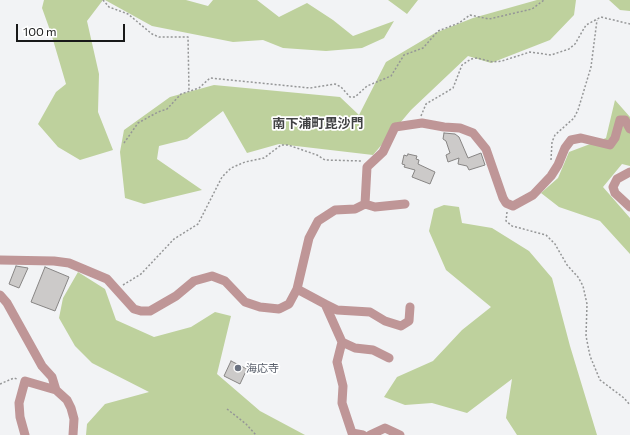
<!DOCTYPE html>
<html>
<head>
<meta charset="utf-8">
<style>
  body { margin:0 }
  #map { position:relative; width:630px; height:435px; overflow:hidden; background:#f2f3f5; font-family:Commissioner,sans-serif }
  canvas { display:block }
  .scale { position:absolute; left:16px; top:24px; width:109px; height:18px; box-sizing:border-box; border:2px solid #181919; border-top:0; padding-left:5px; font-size:12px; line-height:14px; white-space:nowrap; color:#181919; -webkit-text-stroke:3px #fff; paint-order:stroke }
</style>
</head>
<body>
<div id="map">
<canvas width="630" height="435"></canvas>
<div class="scale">100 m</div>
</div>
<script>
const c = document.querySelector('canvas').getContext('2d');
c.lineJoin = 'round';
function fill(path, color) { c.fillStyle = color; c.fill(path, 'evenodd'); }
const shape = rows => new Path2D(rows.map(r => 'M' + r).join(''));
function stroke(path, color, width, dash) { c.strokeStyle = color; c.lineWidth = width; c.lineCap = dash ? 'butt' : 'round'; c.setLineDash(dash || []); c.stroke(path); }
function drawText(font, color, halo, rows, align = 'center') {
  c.font = font + ' Commissioner,"Noto Sans JP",sans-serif'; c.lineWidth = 3.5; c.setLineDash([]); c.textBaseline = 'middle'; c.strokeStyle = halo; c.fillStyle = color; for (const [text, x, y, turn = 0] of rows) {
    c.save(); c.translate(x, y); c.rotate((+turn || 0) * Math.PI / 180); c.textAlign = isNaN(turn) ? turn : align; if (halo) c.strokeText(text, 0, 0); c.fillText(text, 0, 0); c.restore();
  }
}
fill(shape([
  [44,0,103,0,87,21,99,74,98,112,113,150,80,160,58,147,38,124,56,92,66,84,51,33,42,8],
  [105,0,186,0,208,6,213,0,257,0,279,17,307,3,333,20,353,36,394,21,384,38,362,48,326,51,283,48,263,40,233,42,152,26],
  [388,0,418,0,407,14],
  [537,0,576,0,574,15,550,40,491,63,468,56,411,110,373,155,279,144,247,153,223,111,187,139,159,146,157,159,202,190,144,204,125,198,120,152,124,130,170,97,214,85,340,97,359,115,386,62,435,33,473,18],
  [609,0,630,0,630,11,620,10],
  [615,100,630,117,630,166,622,164,603,187,630,218,630,254,600,221,559,207,541,193,558,178,569,152,606,138],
  [444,205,459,207,462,223,492,228,529,251,552,278,570,346,597,435,517,435,506,418,512,379,467,413,432,403,405,405,384,397,397,377,433,361,462,330,491,307,446,270,429,231,434,209],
  [78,272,105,289,116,320,154,337,191,327,215,312,231,316,217,374,260,411,305,435,86,435,87,424,105,404,149,392,92,363,75,346,59,318,63,298]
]), '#bed19d');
const building = shape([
  [444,133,455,134,459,137,468,158,481,153,485,165,469,170,467,166,458,164,459,158,448,162,446,155,450,153,446,141,443,139,444,133],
  [408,154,417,156,416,159,419,160,418,164,435,172,430,184,412,177,415,170,404,167,405,165,402,164,404,155,407,156,408,154],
  [16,266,28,268,19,288,9,284,16,266],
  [45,267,69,277,55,311,31,302,45,267],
  [231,361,247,369,240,384,224,376,231,361]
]);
fill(building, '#cccac9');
stroke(building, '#878584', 1);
stroke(shape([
  [103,0,109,7,128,14,152,34,159,37,188,37,189,91],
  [421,116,426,104,453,88,462,65,471,59,477,58,493,62,502,61,530,52,551,55,569,49,575,44,586,25,601,17,630,24],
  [124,143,138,123,158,112,167,109,181,94,199,88,210,78,310,88,335,84,341,87,350,97,355,97,367,86,391,76,404,55,423,48,438,31,459,23,470,15,489,19,532,9,544,0],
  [551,160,552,142,555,135,574,118,578,110,591,67,597,20],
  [507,212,506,221,512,226,546,235,555,244,567,265,578,277,583,286,587,304,586,336,590,356,600,380,624,398,630,405],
  [123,285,141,274,174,239,198,224,222,177,231,168,245,162,264,158,281,145,288,145,317,155,325,160,362,161],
  [0,384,14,378,17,379],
  [227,409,246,424,256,435]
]), '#959697', 1.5, [2, 2]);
stroke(shape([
  [630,172,617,179,613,187,615,193,630,207],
  [365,204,375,207,405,204],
  [0,260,54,261,69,263,107,279,134,309,141,311,150,311,176,296,194,281,212,276,225,281,245,302,260,307,279,309,289,304,297,289,309,238,318,221,335,210,355,209,365,204,367,167,383,152,395,127,422,123,444,127,460,128,473,133,486,149,503,198,506,203,513,206,533,195,551,176,558,165,565,148,571,140,581,138,610,145,615,138,620,120,625,120,630,129],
  [297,289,325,304,342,342,337,362,343,386,342,403,352,433,363,435],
  [0,295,7,303,42,366,52,377,56,390,67,400,71,408,74,419,73,435],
  [325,304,337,310,370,312,385,321,401,326,409,321,410,307],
  [342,342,355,348,373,350,389,358],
  [25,435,20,417,19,403,25,381,56,390],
  [370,435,385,428,400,435]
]), '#bf9697', 9);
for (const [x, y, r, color] of [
  [238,368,4,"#6b7280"]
]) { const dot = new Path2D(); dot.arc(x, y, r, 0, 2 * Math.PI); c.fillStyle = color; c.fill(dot); stroke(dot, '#fff', 1.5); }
drawText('11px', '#5b616d', '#fff', [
  ["海応寺",246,368]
], 'left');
drawText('bold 13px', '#404143', '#fff', [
  ["南下浦町毘沙門",318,124]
]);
</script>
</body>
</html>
